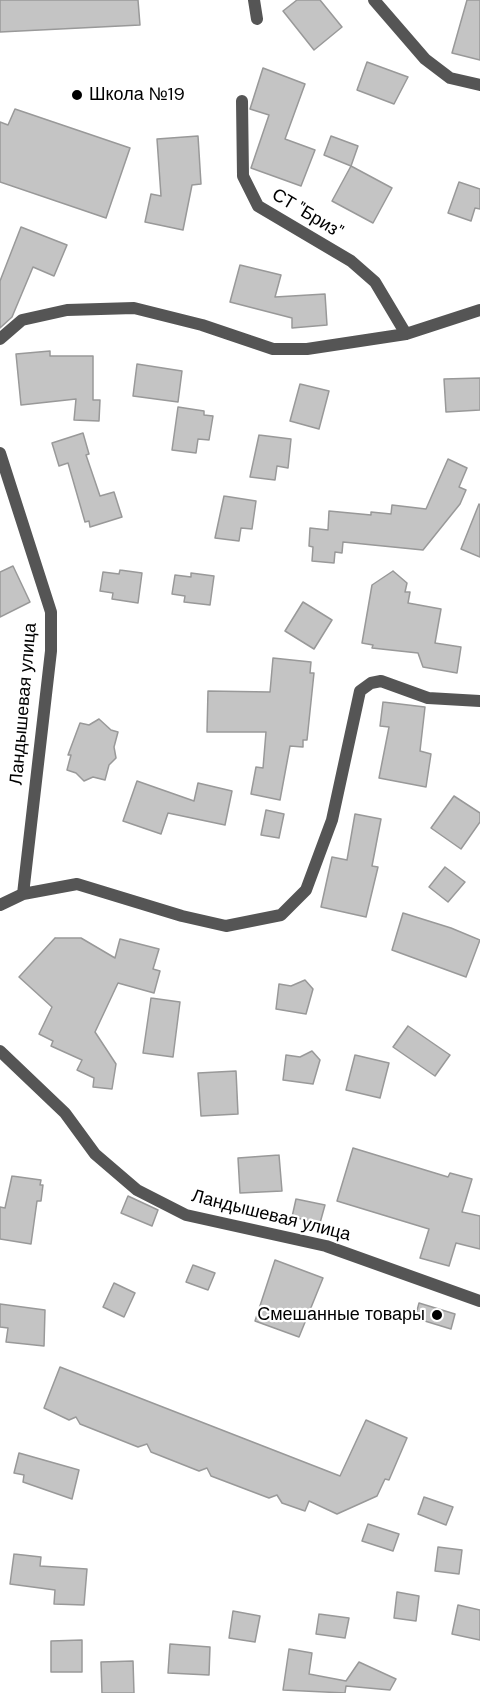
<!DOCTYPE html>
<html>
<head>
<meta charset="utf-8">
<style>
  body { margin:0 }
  canvas { display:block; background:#fff }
</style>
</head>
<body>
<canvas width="480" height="1693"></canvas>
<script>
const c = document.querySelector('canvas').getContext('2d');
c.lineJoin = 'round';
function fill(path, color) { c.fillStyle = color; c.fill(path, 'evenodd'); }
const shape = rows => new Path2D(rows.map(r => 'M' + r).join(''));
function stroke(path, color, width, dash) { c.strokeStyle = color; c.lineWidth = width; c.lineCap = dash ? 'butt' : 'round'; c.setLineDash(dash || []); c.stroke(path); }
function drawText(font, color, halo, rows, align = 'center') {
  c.font = font + ' "DM Sans",sans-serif'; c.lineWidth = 4.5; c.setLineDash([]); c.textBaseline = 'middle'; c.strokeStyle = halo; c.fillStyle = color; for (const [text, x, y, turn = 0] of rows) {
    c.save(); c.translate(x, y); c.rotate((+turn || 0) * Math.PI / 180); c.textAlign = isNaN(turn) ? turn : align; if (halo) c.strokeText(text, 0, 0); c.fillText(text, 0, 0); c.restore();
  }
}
const building = shape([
  [0,0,138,0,140,25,0,32,0,0],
  [297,0,320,0,342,27,314,50,283,11,297,0],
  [467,0,480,0,480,60,452,53,467,0],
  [367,62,408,77,394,104,357,90,367,62],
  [263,68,305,84,285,139,315,150,301,186,251,168,269,115,250,109,263,68],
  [15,109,130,148,106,218,0,182,0,122,8,125,15,109],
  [198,136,201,184,192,185,183,230,145,222,151,194,161,196,157,139,198,136],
  [331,136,358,146,351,166,324,155,331,136],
  [351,166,392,188,373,223,332,201,351,166],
  [459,182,480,189,480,209,475,208,471,221,448,213,459,182],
  [21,227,67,245,54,276,33,267,12,317,0,328,0,281,21,227],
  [240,265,281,275,275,297,325,294,327,325,292,328,292,318,230,302,240,265],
  [50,351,50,356,93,356,93,400,100,400,99,421,74,420,76,399,21,405,16,354,50,351],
  [137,364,182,371,178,402,133,396,137,364],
  [480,378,480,410,446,412,444,379,480,378],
  [300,384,329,391,319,429,290,421,300,384],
  [178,407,204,411,204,415,213,416,209,440,198,439,196,453,172,450,178,407],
  [83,433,89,454,86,455,100,496,114,492,122,517,90,527,89,521,85,522,68,463,59,466,52,443,83,433],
  [259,435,291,439,288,468,277,466,275,480,250,477,259,435],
  [448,459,467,468,459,487,466,490,460,504,423,550,343,542,342,553,335,552,334,563,312,561,313,547,309,546,310,528,328,530,329,511,371,515,371,512,391,514,392,505,426,509,448,459],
  [224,496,256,501,252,529,241,528,239,541,215,538,224,496],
  [479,504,480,505,480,557,461,549,479,504],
  [13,566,30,602,0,617,0,572,13,566],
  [120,570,142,573,138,603,112,599,113,593,100,591,103,572,119,574,120,570],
  [393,571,407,583,405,592,410,592,408,603,441,609,435,643,461,647,457,673,423,667,418,653,372,648,373,645,362,643,372,585,393,571],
  [191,573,214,576,210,605,184,602,185,596,172,594,175,575,191,577,191,573],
  [303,602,332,620,314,649,285,631,303,602],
  [273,658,311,662,310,673,314,673,307,740,303,740,303,747,290,746,280,800,251,794,256,767,263,768,266,732,207,732,208,691,270,692,273,658],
  [383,702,425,707,420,751,431,754,426,787,379,778,389,727,380,726,383,702],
  [99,719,111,730,118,732,114,747,116,758,109,765,105,780,93,777,84,781,76,773,67,770,71,755,68,755,80,723,89,725,99,719],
  [137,781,194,801,198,783,232,791,225,825,168,813,161,834,123,821,137,781],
  [454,796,480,813,480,822,461,849,431,828,454,796],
  [266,810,284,814,279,838,261,835,266,810],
  [355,814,381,819,372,866,378,867,366,917,321,907,332,857,347,860,355,814],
  [445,867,465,882,448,902,429,887,445,867],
  [403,913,451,928,480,940,466,977,392,950,403,913],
  [55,938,81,938,115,958,120,939,159,949,153,969,160,971,154,993,118,983,95,1032,116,1064,112,1089,93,1087,94,1078,77,1070,82,1060,51,1046,53,1041,39,1034,52,1007,19,977,55,938],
  [305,980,313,989,306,1014,276,1009,279,984,291,986,305,980],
  [151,998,180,1002,173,1057,143,1053,151,998],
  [408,1026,450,1055,435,1076,393,1047,408,1026],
  [312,1051,320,1060,313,1084,283,1080,286,1055,300,1057,312,1051],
  [355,1055,389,1063,380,1098,346,1090,355,1055],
  [236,1071,238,1114,201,1116,198,1073,236,1071],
  [353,1148,448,1177,450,1173,472,1179,462,1212,480,1216,480,1249,456,1243,449,1266,420,1258,429,1229,337,1201,353,1148],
  [279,1155,282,1191,240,1193,238,1158,279,1155],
  [12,1176,41,1180,40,1185,43,1185,41,1201,37,1201,31,1244,0,1239,0,1207,5,1208,12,1176],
  [128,1196,158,1210,152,1226,121,1213,128,1196],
  [296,1199,325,1205,320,1223,292,1217,296,1199],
  [275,1260,323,1278,299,1337,255,1321,275,1260],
  [193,1265,215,1273,208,1290,186,1282,193,1265],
  [114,1283,135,1293,124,1317,103,1307,114,1283],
  [419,1303,455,1314,451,1329,415,1318,419,1303],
  [0,1304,45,1310,44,1346,6,1342,8,1328,0,1327,0,1304],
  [60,1367,340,1476,366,1420,407,1438,389,1480,385,1479,377,1496,337,1514,309,1501,305,1511,282,1503,277,1495,269,1498,211,1476,207,1468,199,1471,151,1452,147,1444,138,1447,80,1424,76,1417,69,1420,44,1408,60,1367],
  [19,1453,79,1470,72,1499,23,1482,24,1475,14,1473,19,1453],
  [424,1497,453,1507,446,1525,418,1514,424,1497],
  [368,1524,399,1534,393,1551,362,1541,368,1524],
  [438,1547,462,1550,459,1574,435,1571,438,1547],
  [14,1554,41,1557,40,1566,87,1569,84,1605,54,1604,55,1590,10,1584,14,1554],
  [397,1592,419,1596,416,1621,394,1618,397,1592],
  [458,1605,480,1610,480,1640,452,1634,458,1605],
  [233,1611,260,1616,255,1642,229,1638,233,1611],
  [319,1614,349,1618,345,1638,316,1634,319,1614],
  [82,1640,82,1672,51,1672,51,1641,82,1640],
  [170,1644,210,1647,209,1675,168,1673,170,1644],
  [289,1649,312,1653,309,1674,346,1681,359,1662,396,1679,390,1690,346,1686,345,1693,283,1690,289,1649],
  [133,1661,134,1693,102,1693,101,1662,133,1661]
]);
fill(building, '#c4c4c4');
stroke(building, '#999', 1.5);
stroke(shape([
  [254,0,257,19],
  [374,0,425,59,450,78,480,85],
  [242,101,243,176,258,206,351,261,375,282,406,334],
  [0,339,22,320,67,310,134,308,202,325,273,349,307,349,406,334,480,310],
  [0,453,51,612,51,651,23,894],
  [0,905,23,894,77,884,182,916,226,926,281,915,306,890,332,820,360,691,371,683,381,681,428,698,480,701]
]), '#555', 12);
stroke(shape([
  [0,1051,65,1113,95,1154,137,1190,186,1215,326,1246,480,1301]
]), '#555', 12);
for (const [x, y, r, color] of [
  [77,95,6,"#000"],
  [437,1315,6,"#000"]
]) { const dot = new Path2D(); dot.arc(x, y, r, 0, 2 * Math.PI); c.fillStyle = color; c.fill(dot); stroke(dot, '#fff', 2); }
drawText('18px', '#000', '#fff', [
  ["Школа №19",89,95],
  ["Смешанные товары",425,1315,"right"]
], 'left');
drawText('18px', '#000', '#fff', [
  ["СТ \"Бриз\"",307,214,31],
  ["Ландышевая улица",24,704,-85],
  ["Ландышевая улица",271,1216,14]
]);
</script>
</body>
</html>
